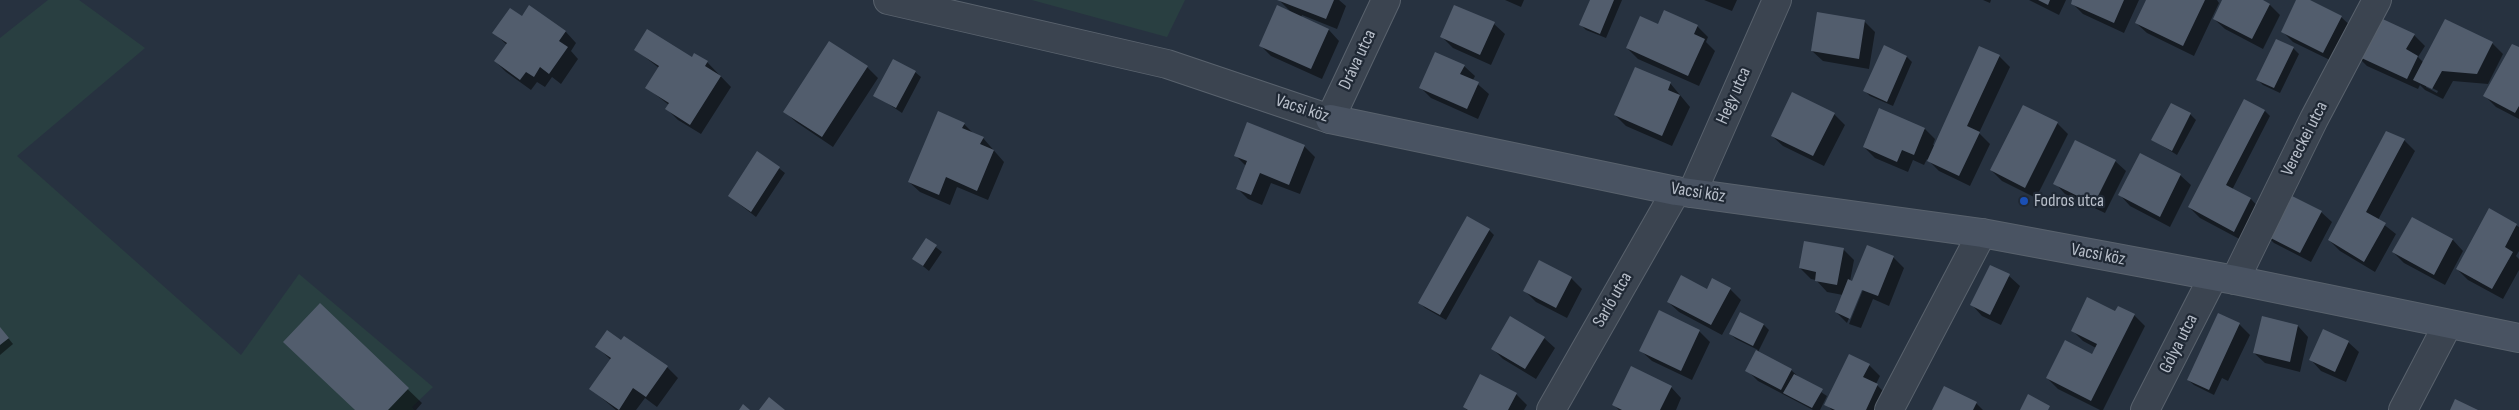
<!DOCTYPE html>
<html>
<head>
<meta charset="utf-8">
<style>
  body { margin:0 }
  canvas { display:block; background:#273240 }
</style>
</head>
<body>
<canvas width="2519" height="410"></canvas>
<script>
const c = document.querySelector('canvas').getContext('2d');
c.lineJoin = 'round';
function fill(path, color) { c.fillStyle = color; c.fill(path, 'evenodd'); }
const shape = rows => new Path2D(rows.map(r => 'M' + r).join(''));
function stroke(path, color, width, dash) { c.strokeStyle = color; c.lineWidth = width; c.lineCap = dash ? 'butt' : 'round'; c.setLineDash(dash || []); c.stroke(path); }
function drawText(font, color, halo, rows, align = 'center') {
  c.font = font + ' "Sofia Sans Condensed",sans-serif'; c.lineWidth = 4.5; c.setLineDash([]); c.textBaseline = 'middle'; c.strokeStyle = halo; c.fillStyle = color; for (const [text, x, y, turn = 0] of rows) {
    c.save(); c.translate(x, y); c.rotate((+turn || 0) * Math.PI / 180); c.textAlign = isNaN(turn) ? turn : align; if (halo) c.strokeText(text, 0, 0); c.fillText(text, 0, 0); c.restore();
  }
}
fill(shape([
  [48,0,79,0,145,48,17,156,241,355,299,274,433,387,412,407,414,410,0,410,0,38],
  [1032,0,1185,0,1167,37]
]), '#293f41');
fill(shape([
  [1279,0,1339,0,1346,6,1337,29,1302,15,1301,18,1329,30,1339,41,1322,79,1271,56,1260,45,1292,13],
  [1505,0,1524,0,1521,7],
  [1591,0,1622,0,1606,38,1586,30,1581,25],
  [1704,0,1737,0,1732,11],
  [1983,0,1991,0,1990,3],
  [2029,0,2066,0,2059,15],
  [2074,0,2139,0,2124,33,2083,14,2072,3],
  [2147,0,2217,0,2219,3,2194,56,2147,33,2136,23],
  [2224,0,2260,0,2270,5,2280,15,2263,49,2225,29,2214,19],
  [2298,0,2307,0,2341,17,2352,27,2334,62,2293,42,2282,31],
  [530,7,566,32,576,43,571,51,578,59,561,84,552,77,545,87,537,82,531,90,506,72,495,61,507,45,494,33,522,18],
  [1864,21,1875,32,1869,69,1823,61,1812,51],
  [1494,24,1505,34,1491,65,1453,48,1442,37],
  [1658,25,1697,26,1708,37,1706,42,1715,51,1699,86,1638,59,1627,48],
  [2414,35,2425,46,2418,57,2424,63,2492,43,2503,54,2488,84,2453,81,2443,99,2425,90,2420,85,2418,89,2367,66,2356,55],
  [2426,85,2438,91,2437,93,2426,87],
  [2277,40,2293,48,2299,54,2280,93,2263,85,2257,79],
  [830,43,867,67,878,78,833,147,796,122,785,112],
  [1884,47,1907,57,1912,62,1893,106,1870,96,1865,91],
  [2519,49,2519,119,2496,107,2485,96],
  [636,50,707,62,731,87,701,134,678,120,667,109,669,105,647,88,659,68],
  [1999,56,2010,67,1979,133,1990,144,1970,186,1939,171,1927,159,1924,165,1913,160,1908,172,1875,158,1864,147,1925,129,1935,139,1933,145,1935,146],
  [1464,66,1475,76,1473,80,1489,94,1478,119,1431,98,1420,87],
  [915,72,921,77,902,113,875,95],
  [1670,83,1690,107,1672,146,1626,126,1615,115],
  [2265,111,2270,116,2232,190,2251,199,2261,210,2245,242,2200,218,2189,207],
  [1834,114,1845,125,1824,166,1783,146,1772,136],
  [2190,114,2196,120,2177,155,2153,140],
  [2057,123,2068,134,2036,198,2002,181,1991,170],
  [964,124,974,134,983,138,1004,162,988,200,957,187,950,205,920,192,909,182],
  [2404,140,2415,151,2378,220,2396,234,2375,272,2340,251,2329,240],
  [1304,146,1315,157,1300,194,1271,183,1262,205,1248,199,1238,189,1246,166,1236,156],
  [758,152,785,173,756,217,729,196],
  [2115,161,2126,171,2105,213,2065,194,2055,183],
  [2180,175,2191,185,2170,227,2130,206,2120,195],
  [2489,210,2519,227,2519,251,2516,256,2519,259,2519,270,2503,299,2468,280,2457,269],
  [2321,212,2332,222,2311,262,2274,243,2263,232],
  [2412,218,2453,240,2463,251,2445,285,2404,263,2393,252],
  [1489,230,1494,235,1446,320,1425,308,1419,302],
  [927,240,942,252,929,271,914,259],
  [1843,249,1854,260,1850,281,1853,283,1893,257,1904,268,1889,306,1873,299,1861,328,1849,324,1863,290,1861,290,1847,323,1836,312,1843,295,1827,292,1816,280,1811,279,1800,268],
  [2009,276,2020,286,2001,325,1982,316,1972,305],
  [1571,278,1582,289,1567,318,1536,302,1525,291],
  [1730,289,1741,300,1722,335,1679,312,1668,302,1707,291],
  [320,305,422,403,416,410,355,410],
  [2116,312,2134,315,2145,326,2103,410,2100,410,2058,389,2047,378,2092,355,2096,348,2083,341,2072,330],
  [1740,314,1764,325,1769,330,1758,352,1791,370,1801,379,1827,396,1820,410,1813,410,1758,381,1747,370,1758,350,1736,339,1730,334],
  [2239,324,2250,335,2228,381,2222,378,2214,395,2194,385,2188,380],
  [2298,326,2308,337,2300,372,2265,363,2254,353],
  [0,328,13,344,0,355],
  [1699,331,1710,342,1692,380,1652,361,1641,351],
  [1544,338,1555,348,1536,379,1503,359,1493,349],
  [622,341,667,367,678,378,657,407,645,398,636,410,616,410,591,389,611,360,597,347],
  [2348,342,2359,352,2346,382,2321,371,2311,360],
  [1869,365,1880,376,1876,384,1888,396,1881,410,1832,410,1826,404],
  [1671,387,1681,398,1676,410,1619,410,1614,405],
  [1516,394,1527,405,1524,410,1467,410,1464,407],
  [1976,403,1983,410,1934,410]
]), '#0007');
fill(shape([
  [1277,0,1334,0,1326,19],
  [1590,0,1614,0,1600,34,1579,25],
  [2038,0,2050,0,2048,5],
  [2072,0,2124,0,2114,23,2071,4],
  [2146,0,2205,0,2183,46,2135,23],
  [2222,0,2263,0,2270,4,2252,39,2213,19],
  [2296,0,2310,0,2342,16,2323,53,2281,32],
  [529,5,566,31,559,41,568,47,549,74,540,67,534,77,526,72,520,80,494,61,507,43,492,33,510,8,522,16],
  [1277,5,1329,29,1311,69,1259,46],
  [1454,5,1495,22,1480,55,1440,37],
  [1664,10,1698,25,1694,34,1705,39,1688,76,1626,48,1640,16,1658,24],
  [1817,12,1865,20,1859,59,1811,51],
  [2374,15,2415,34,2406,49,2418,56,2407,79,2355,55],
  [2445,19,2493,42,2477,74,2442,71,2432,89,2413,80],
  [647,29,692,57,694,53,708,61,705,66,721,76,690,125,665,109,669,103,645,88,659,66,634,50],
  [2276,39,2294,47,2274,88,2256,80],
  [829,41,868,66,822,137,783,112],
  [2512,44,2519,47,2519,106,2515,113,2483,96],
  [1884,45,1907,56,1887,102,1863,91],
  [1979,46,2000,55,1967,126,1980,132,1959,176,1927,161],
  [1435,52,1465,65,1460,74,1479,82,1467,109,1419,88],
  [893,59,916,71,896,108,873,96],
  [1635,67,1671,82,1668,90,1680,95,1662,136,1614,115],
  [1792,92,1835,113,1813,156,1771,136],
  [2244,99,2265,110,2226,185,2251,198,2234,232,2188,207],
  [2171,103,2191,113,2172,151,2151,140],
  [2023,105,2058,122,2025,188,1990,170],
  [1879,108,1925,128,1914,155,1902,150,1897,162,1863,147],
  [938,111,965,123,962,128,984,137,980,144,994,150,977,191,946,177,939,195,908,182],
  [1247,122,1305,145,1289,185,1260,173,1251,195,1236,189,1247,161,1234,156],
  [2386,131,2405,139,2366,212,2386,223,2364,262,2328,240],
  [2075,140,2116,160,2094,204,2053,184],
  [757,151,780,167,751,212,728,196],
  [2140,153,2181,174,2160,217,2118,195],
  [2284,192,2322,211,2300,253,2261,233],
  [2489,208,2517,224,2505,247,2513,252,2492,289,2456,269],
  [1467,216,1490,229,1440,315,1418,303],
  [2412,217,2453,239,2434,275,2392,252],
  [926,238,937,245,923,266,912,259],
  [1804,241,1844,248,1837,285,1815,281,1816,272,1799,268],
  [1867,245,1894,256,1878,296,1862,290,1850,319,1835,312,1848,279,1852,281],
  [1539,260,1572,277,1556,308,1523,291],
  [1990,265,2010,274,1990,315,1970,305],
  [1681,275,1707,289,1712,278,1731,288,1711,325,1667,302],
  [2087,297,2115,311,2118,306,2135,314,2091,401,2046,378,2065,340,2092,354,2097,344,2071,331],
  [320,303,409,388,388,410,355,410,283,342],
  [1659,310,1700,330,1681,371,1639,351],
  [1740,312,1764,324,1753,346,1729,334],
  [2218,313,2240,323,2209,390,2187,380],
  [1510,316,1545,337,1525,369,1491,349],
  [2262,316,2298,325,2290,362,2253,353],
  [0,327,9,338,0,345],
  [2323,329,2349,341,2335,372,2309,360],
  [607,330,621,340,624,336,668,366,646,397,633,388,619,410,589,389,611,358,595,347],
  [1756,350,1792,369,1781,390,1745,371],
  [1849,354,1870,364,1863,377,1878,384,1866,410,1835,410,1824,405],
  [1631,366,1672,386,1660,410,1622,410,1612,405],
  [1480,374,1517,393,1508,410,1468,410,1463,407],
  [1794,374,1823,389,1812,408,1783,393],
  [1944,386,1977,402,1973,410,1932,410],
  [2028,394,2050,406,2048,410,2020,410],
  [769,397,785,410,759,410],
  [2455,399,2478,410,2450,410],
  [743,404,750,410,739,410]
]), '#525d6d');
const street = shape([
  [888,0,1167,64,1330,119,1386,0],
  [1692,193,1777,0],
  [2235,280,2314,119,2377,0],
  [1551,410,1676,191],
  [1889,410,1982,233],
  [2145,410,2213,277],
  [2403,410,2448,324]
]);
const secondary = shape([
  [1330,119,1676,191,1982,233,2235,280,2519,338]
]);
stroke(street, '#59626d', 30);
stroke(secondary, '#59626d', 30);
stroke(street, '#3b4450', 28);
stroke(secondary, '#495362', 28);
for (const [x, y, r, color] of [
  [2024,201,5,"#1a4fb4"]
]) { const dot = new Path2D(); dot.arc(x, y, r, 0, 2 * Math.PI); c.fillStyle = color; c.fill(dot); stroke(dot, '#202935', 2); }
drawText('18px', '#b8bfca', '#202935', [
  ["Dráva utca",1358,60,-65],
  ["Hegy utca",1734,96,-66],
  ["Vacsi köz",1302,109,18],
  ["Vereckei utca",2305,139,-63],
  ["Vacsi köz",1698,193,9],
  ["Vacsi köz",2098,255,11],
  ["Sarló utca",1613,300,-60],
  ["Gólya utca",2179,344,-63]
]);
drawText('18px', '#b8bfca', '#202935', [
  ["Fodros utca",2034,201]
], 'left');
</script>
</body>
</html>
